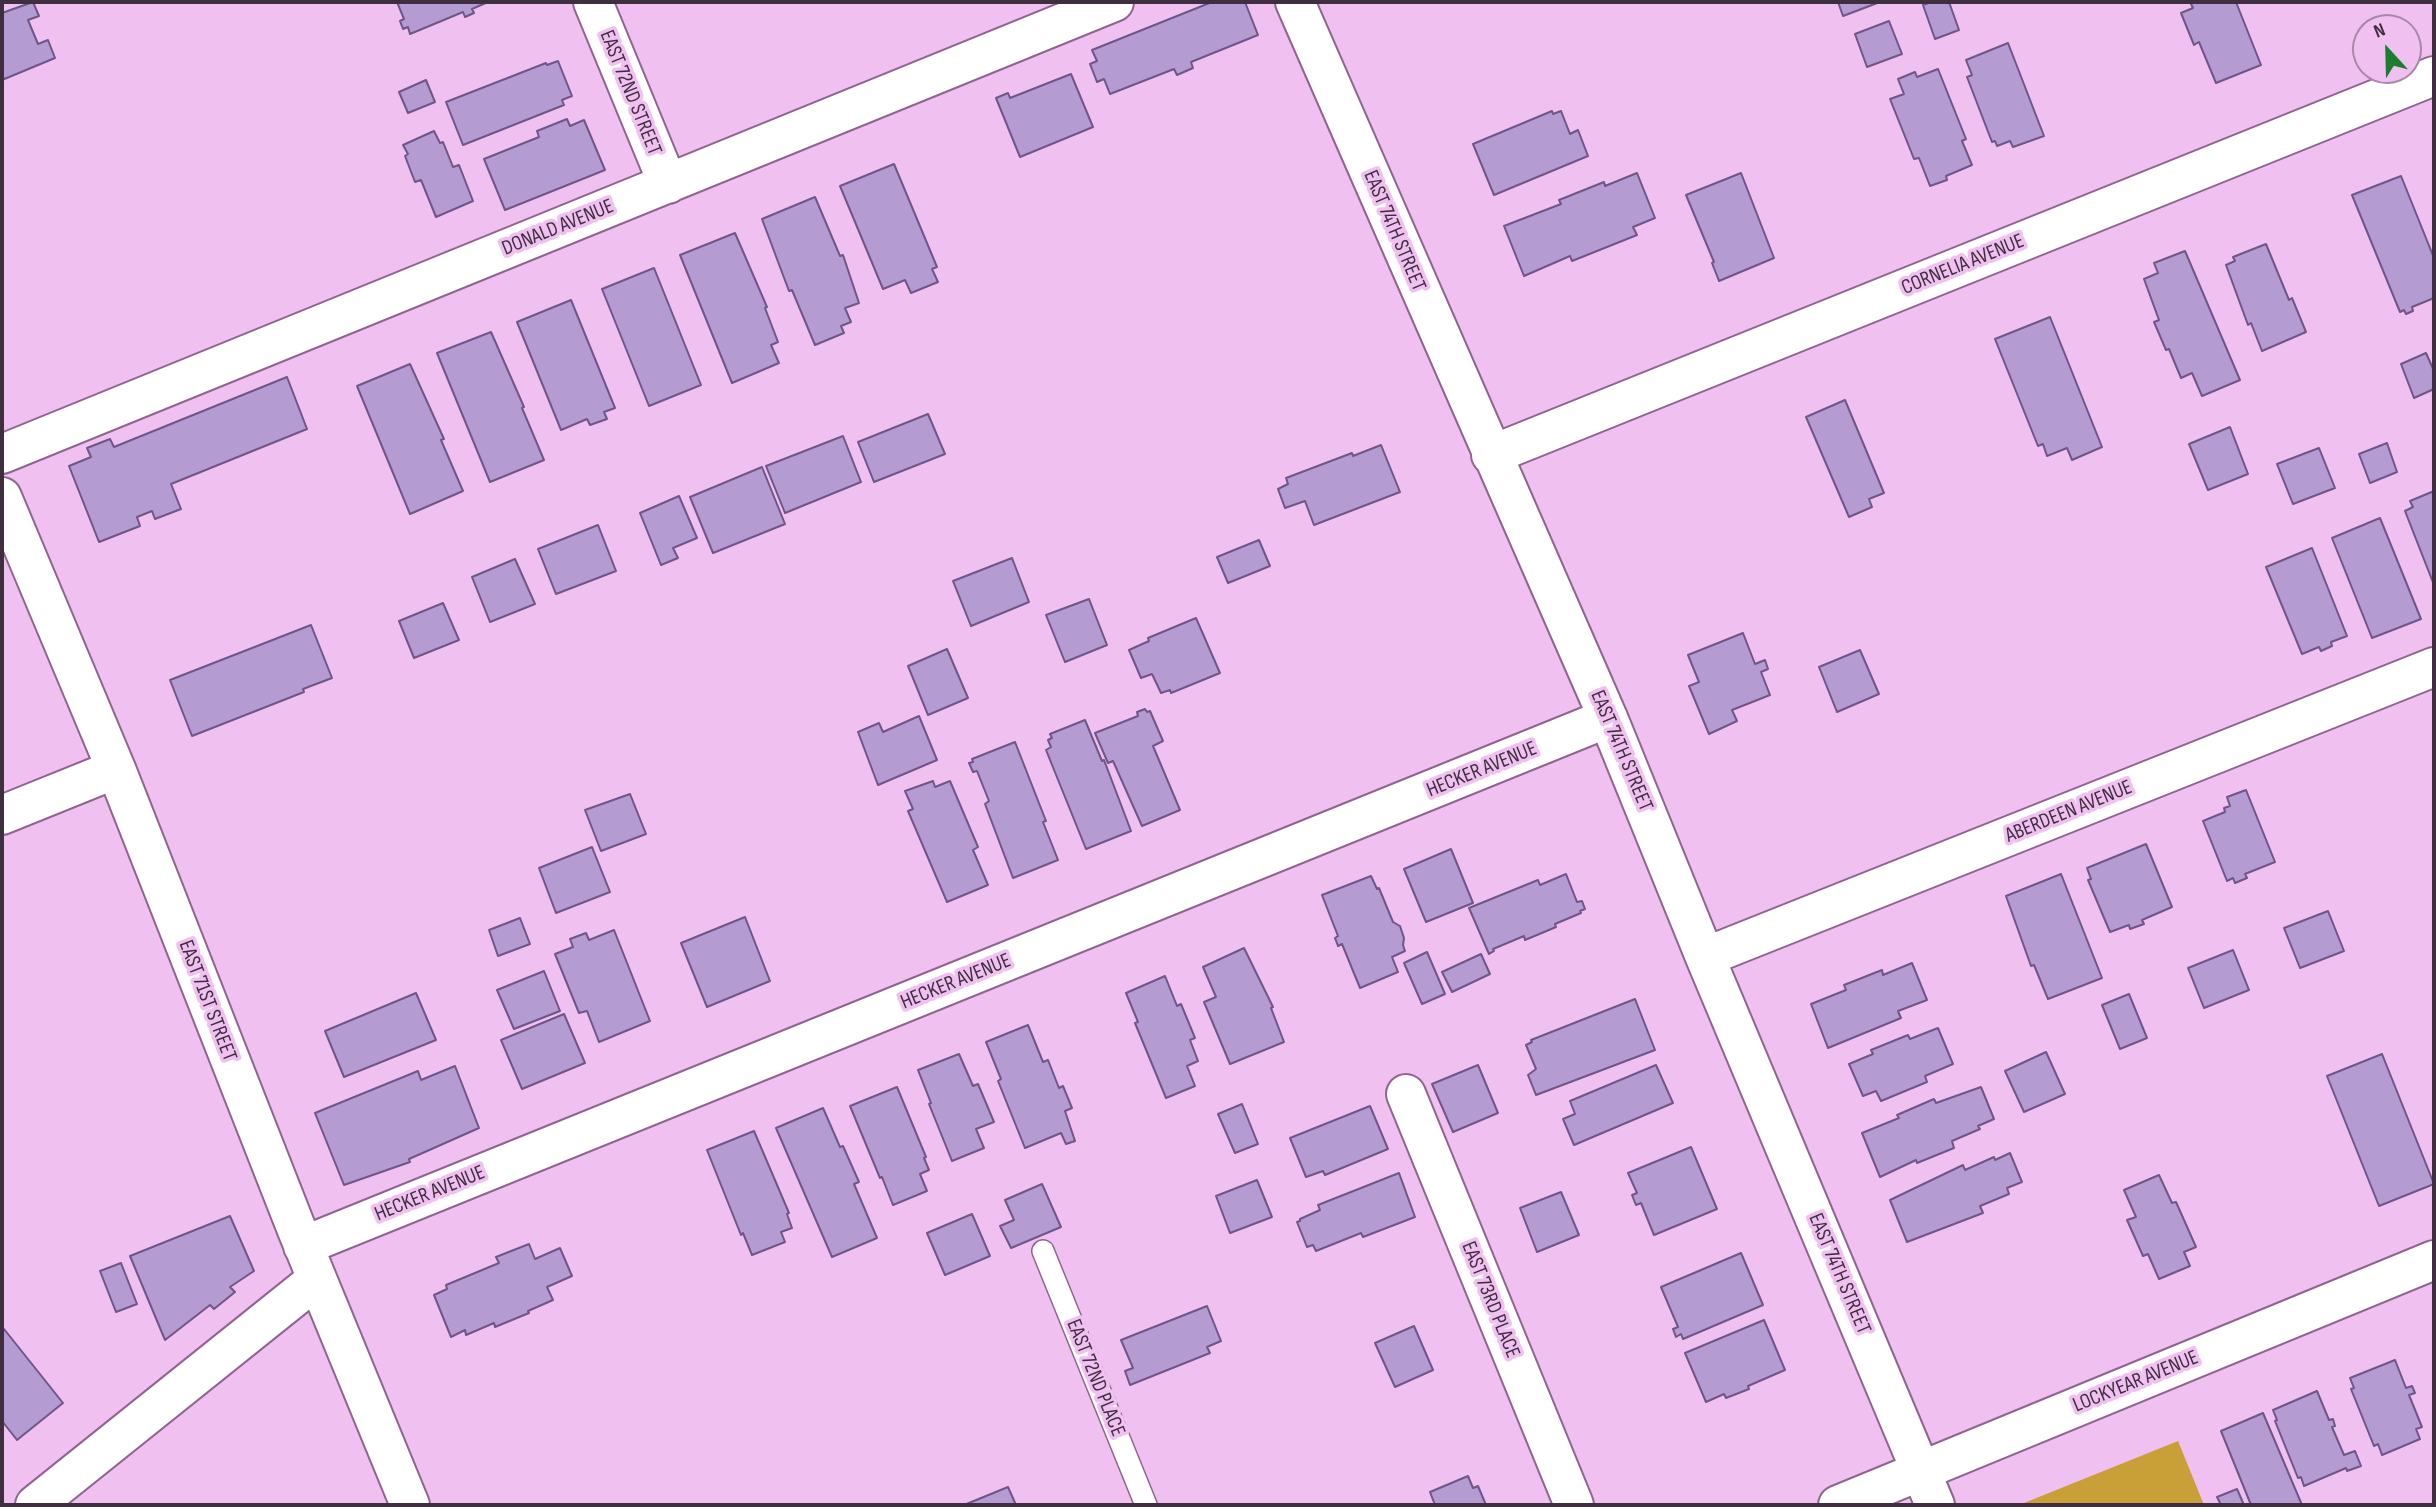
<!DOCTYPE html>
<html>
<head>
<meta charset="utf-8">
<style>
  body { margin:0 }
  #map { position:relative; width:2436px; height:1507px; overflow:hidden; background:#f0c1f0; font-family:"Sofia Sans Condensed",sans-serif }
  canvas { display:block }
  .frame { position:absolute; inset:0; border:4px solid #3f2d40; pointer-events:none }
  .north { position:absolute; left:2352px; top:14px; width:70px; height:70px; box-sizing:border-box; background:#f0c1f0; border:2px solid #a986aa; border-radius:50%; rotate:338deg; font-size:19px; font-weight:700; line-height:28px; text-align:center; color:#3f2d40 }
  .north::after { content:''; display:block; margin:auto; width:24px; height:32px; background:#1d7d2f; clip-path:polygon(50% 0,100% 100%,50% 72%,0 100%) }
</style>
</head>
<body>
<div id="map">
<canvas width="2436" height="1507"></canvas>
<div class="frame"></div>
<div class="north">N</div>
</div>
<script>
const c = document.querySelector('canvas').getContext('2d');
c.lineJoin = 'round';
function fill(path, color) { c.fillStyle = color; c.fill(path, 'evenodd'); }
const shape = rows => new Path2D(rows.map(r => 'M' + r).join(''));
function stroke(path, color, width, dash) { c.strokeStyle = color; c.lineWidth = width; c.lineCap = dash ? 'butt' : 'round'; c.setLineDash(dash || []); c.stroke(path); }
function drawText(font, color, halo, rows, align = 'center') {
  c.font = font + ' "Sofia Sans Condensed",sans-serif'; c.lineWidth = 7; c.setLineDash([]); c.textBaseline = 'middle'; c.strokeStyle = halo; c.fillStyle = color; for (const [text, x, y, turn = 0] of rows) {
    c.save(); c.translate(x, y); c.rotate((+turn || 0) * Math.PI / 180); c.textAlign = isNaN(turn) ? turn : align; if (halo) c.strokeText(text, 0, 0); c.fillText(text, 0, 0); c.restore();
  }
}
fill(shape([
  [2178,1441,2204,1505,2019,1505]
]), '#c99f38');
const building = shape([
  [33,2,39,16,28,20,38,44,48,40,55,58,2,80,2,13,33,2],
  [397,2,488,2,472,9,474,13,465,17,463,12,410,34,408,27,403,29,400,21,404,19,397,2],
  [1212,2,1245,2,1258,35,1191,62,1193,68,1177,75,1174,69,1110,94,1104,79,1097,82,1090,64,1097,61,1092,50,1212,2],
  [1838,2,1880,2,1843,16,1838,2],
  [1931,2,1949,2,1959,30,1935,39,1923,5,1931,2],
  [2190,2,2236,2,2261,65,2216,83,2199,42,2194,45,2181,13,2193,8,2190,2],
  [1889,21,1902,54,1867,67,1855,34,1889,21],
  [2008,43,2044,136,2013,147,2010,141,1997,146,1995,141,1992,142,1967,77,1972,75,1966,60,2008,43],
  [558,61,572,96,562,100,564,105,463,145,446,102,546,63,547,65,558,61],
  [1938,69,1966,139,1962,141,1972,165,1946,176,1947,180,1930,186,1919,158,1914,159,1890,99,1904,94,1898,79,1915,72,1917,77,1938,69],
  [1071,74,1093,127,1020,157,996,98,1008,93,1010,98,1071,74],
  [426,80,435,102,408,113,399,92,426,80],
  [1552,111,1553,114,1561,111,1570,134,1578,130,1588,156,1494,195,1473,144,1552,111],
  [567,119,570,126,584,120,605,170,505,210,484,159,539,137,537,131,567,119],
  [434,131,440,143,443,142,453,167,459,165,473,201,436,217,421,180,415,182,405,156,408,154,403,145,434,131],
  [894,164,937,267,932,269,938,282,911,293,905,280,883,289,840,186,894,164],
  [1637,173,1655,218,1633,227,1637,235,1572,261,1570,256,1524,276,1504,226,1561,204,1559,200,1604,182,1605,186,1637,173],
  [1741,173,1774,258,1719,281,1712,263,1714,262,1686,195,1741,173],
  [2401,176,2434,258,2434,298,2412,307,2413,311,2406,314,2404,310,2400,312,2352,195,2401,176],
  [815,197,840,256,843,255,859,303,845,308,851,322,841,326,844,333,815,345,792,290,789,291,762,219,815,197],
  [735,233,767,307,765,308,778,342,771,345,779,363,732,383,680,255,735,233],
  [2266,244,2289,300,2292,298,2306,332,2262,351,2251,323,2248,325,2226,265,2235,261,2233,257,2266,244],
  [2185,251,2240,380,2202,396,2192,373,2181,378,2169,349,2166,350,2154,322,2159,320,2144,279,2158,273,2154,263,2185,251],
  [654,268,701,385,649,406,602,289,654,268],
  [571,300,615,408,604,412,607,419,590,425,587,419,561,430,517,322,571,300],
  [2050,317,2102,447,2072,460,2067,448,2047,456,2043,444,2038,446,1995,339,2050,317],
  [491,332,524,407,522,408,544,460,490,482,437,353,491,332],
  [2426,353,2434,371,2434,389,2414,398,2401,364,2426,353],
  [410,364,444,439,441,440,463,491,410,514,357,386,410,364],
  [287,377,307,429,171,484,181,509,155,519,152,511,137,517,140,526,99,542,69,466,91,457,87,448,110,439,114,447,287,377],
  [1845,400,1884,493,1869,499,1872,507,1849,517,1806,417,1845,400],
  [928,414,945,454,874,482,858,442,928,414],
  [2230,427,2248,474,2208,490,2189,444,2230,427],
  [843,436,861,482,785,513,766,466,843,436],
  [2387,443,2397,472,2370,483,2359,454,2387,443],
  [1381,445,1400,492,1314,525,1305,501,1285,508,1278,489,1288,484,1286,478,1352,453,1353,456,1381,445],
  [2319,448,2335,488,2293,504,2277,464,2319,448],
  [762,467,785,524,713,553,690,497,762,467],
  [2434,491,2434,585,2405,511,2413,507,2410,501,2434,491],
  [679,496,697,538,673,548,678,558,661,565,640,513,679,496],
  [2380,518,2421,619,2372,638,2332,538,2380,518],
  [598,525,616,571,556,594,538,549,598,525],
  [1259,540,1270,566,1228,583,1217,557,1259,540],
  [2312,548,2347,636,2331,642,2332,646,2321,651,2319,647,2302,654,2266,567,2312,548],
  [1012,558,1029,602,971,626,953,581,1012,558],
  [515,559,535,604,490,622,472,577,515,559],
  [1089,599,1107,645,1065,662,1046,615,1089,599],
  [443,603,459,640,414,658,399,621,443,603],
  [1196,618,1220,673,1171,693,1170,690,1161,693,1152,674,1141,678,1129,650,1149,641,1148,638,1196,618],
  [311,625,332,678,303,689,304,692,192,736,170,680,311,625],
  [1743,633,1755,664,1765,660,1768,669,1761,672,1770,695,1732,710,1737,721,1709,734,1689,686,1699,682,1688,655,1743,633],
  [947,649,968,698,928,715,908,666,947,649],
  [1860,650,1879,694,1837,712,1819,667,1860,650],
  [1145,709,1147,712,1150,711,1163,741,1153,746,1180,810,1142,826,1113,761,1108,763,1095,733,1138,716,1137,712,1145,709],
  [919,716,937,760,878,785,858,732,879,723,883,732,919,716],
  [1085,720,1102,761,1104,760,1131,831,1086,849,1046,750,1051,747,1048,740,1052,738,1050,734,1085,720],
  [1015,742,1046,821,1043,822,1058,860,1013,878,985,804,989,801,977,771,973,772,969,763,973,762,972,759,1015,742],
  [933,781,935,787,950,781,978,847,973,850,988,885,947,902,908,811,913,809,905,791,933,781],
  [2246,790,2275,862,2245,874,2247,878,2235,883,2233,878,2227,881,2203,821,2225,812,2224,808,2230,806,2227,797,2246,790],
  [630,794,646,834,601,851,585,810,630,794],
  [2146,844,2172,907,2142,920,2144,924,2130,929,2129,925,2110,932,2088,880,2091,879,2087,868,2146,844],
  [592,847,610,892,556,913,539,868,592,847],
  [1451,849,1473,903,1426,922,1404,869,1451,849],
  [1566,874,1577,902,1582,901,1585,909,1580,911,1581,913,1555,924,1556,927,1525,940,1524,936,1493,949,1494,951,1489,954,1469,908,1538,880,1540,885,1566,874],
  [2061,874,2102,978,2048,999,2034,965,2031,966,2006,896,2061,874],
  [1371,876,1377,889,1379,888,1393,922,1400,926,1404,938,1403,945,1405,951,1392,957,1398,972,1360,988,1342,944,1338,946,1335,938,1338,936,1322,895,1371,876],
  [2328,911,2344,951,2300,968,2284,928,2328,911],
  [745,917,770,981,707,1007,681,943,745,917],
  [520,918,530,944,498,956,489,930,520,918],
  [614,930,650,1021,599,1042,587,1011,579,1013,555,954,573,947,570,939,586,933,589,940,614,930],
  [1244,948,1273,1007,1271,1008,1284,1042,1230,1064,1204,1002,1216,997,1203,967,1244,948],
  [2233,950,2249,990,2204,1008,2188,968,2233,950],
  [1427,952,1445,994,1422,1004,1404,963,1427,952],
  [1481,954,1490,974,1452,992,1442,972,1481,954],
  [1912,963,1927,1000,1898,1011,1901,1018,1828,1048,1811,1004,1846,990,1844,985,1882,970,1883,975,1912,963],
  [544,971,560,1011,514,1029,497,990,544,971],
  [1165,976,1177,1006,1181,1004,1195,1038,1190,1040,1198,1061,1187,1066,1195,1086,1166,1098,1135,1023,1138,1022,1126,993,1165,976],
  [416,993,436,1040,344,1077,325,1031,416,993],
  [2129,994,2147,1038,2120,1049,2102,1005,2129,994],
  [1635,999,1655,1050,1536,1095,1528,1075,1536,1069,1526,1045,1532,1042,1531,1040,1635,999],
  [564,1014,585,1063,522,1089,501,1040,564,1014],
  [1028,1025,1043,1062,1048,1060,1059,1088,1063,1086,1072,1108,1065,1111,1075,1141,1066,1144,1061,1133,1025,1148,998,1081,1001,1079,986,1042,1028,1025],
  [1938,1028,1953,1064,1925,1076,1927,1082,1881,1101,1876,1091,1863,1096,1849,1064,1873,1054,1871,1050,1908,1035,1910,1039,1938,1028],
  [2046,1052,2065,1094,2024,1112,2005,1071,2046,1052],
  [959,1054,973,1086,978,1084,994,1122,976,1129,984,1148,952,1161,929,1104,931,1103,918,1070,959,1054],
  [2382,1054,2434,1184,2379,1206,2327,1076,2382,1054],
  [1478,1065,1498,1113,1453,1132,1432,1084,1478,1065],
  [1656,1065,1673,1103,1574,1145,1563,1119,1575,1114,1570,1101,1656,1065],
  [455,1066,479,1128,409,1159,410,1162,344,1185,315,1113,418,1071,421,1080,455,1066],
  [897,1087,926,1157,924,1158,929,1170,920,1174,927,1191,893,1205,882,1177,880,1178,850,1106,897,1087],
  [1981,1087,1994,1119,1978,1126,1980,1129,1952,1141,1954,1148,1917,1163,1916,1160,1880,1177,1862,1133,1899,1118,1897,1115,1934,1099,1936,1103,1981,1087],
  [1242,1104,1258,1144,1235,1153,1218,1114,1242,1104],
  [1370,1106,1388,1149,1325,1175,1323,1171,1306,1177,1290,1138,1370,1106],
  [823,1108,840,1147,843,1146,859,1182,854,1184,877,1238,832,1257,776,1128,823,1108],
  [754,1131,789,1213,787,1214,792,1228,781,1232,785,1242,752,1255,743,1233,741,1235,707,1150,754,1131],
  [1691,1147,1717,1209,1654,1235,1641,1203,1636,1205,1632,1195,1637,1193,1628,1173,1691,1147],
  [2010,1153,2022,1182,2007,1188,2009,1194,1980,1206,1983,1213,1907,1242,1890,1200,1963,1165,1965,1170,1994,1157,1995,1160,2010,1153],
  [1399,1173,1415,1217,1363,1237,1361,1233,1316,1251,1313,1245,1307,1247,1297,1222,1300,1221,1300,1219,1320,1210,1318,1205,1399,1173],
  [2159,1175,2172,1203,2176,1202,2196,1247,2184,1252,2190,1266,2159,1279,2148,1254,2143,1256,2127,1220,2136,1217,2124,1190,2159,1175],
  [1257,1180,1272,1217,1230,1233,1216,1196,1257,1180],
  [1042,1184,1061,1227,1011,1248,1000,1226,1014,1220,1005,1200,1042,1184],
  [1561,1192,1579,1235,1537,1252,1520,1208,1561,1192],
  [972,1214,990,1256,945,1275,927,1233,972,1214],
  [230,1216,254,1271,230,1287,235,1292,214,1309,210,1305,165,1340,130,1256,230,1216],
  [529,1244,535,1259,560,1248,572,1276,547,1287,553,1300,528,1311,529,1313,495,1327,494,1323,466,1335,465,1330,451,1337,434,1295,447,1289,446,1285,499,1263,496,1257,529,1244],
  [1741,1253,1763,1305,1683,1339,1681,1334,1676,1337,1673,1329,1678,1327,1661,1287,1741,1253],
  [121,1263,137,1304,116,1312,100,1271,121,1263],
  [1207,1306,1221,1341,1207,1347,1210,1353,1130,1385,1125,1371,1133,1368,1121,1340,1207,1306],
  [1764,1320,1785,1370,1748,1386,1749,1389,1726,1398,1724,1394,1706,1402,1685,1353,1764,1320],
  [1414,1326,1433,1370,1395,1387,1375,1343,1414,1326],
  [4,1329,63,1403,17,1440,2,1421,2,1330,4,1329],
  [2395,1360,2406,1388,2412,1386,2415,1393,2409,1395,2422,1427,2416,1429,2420,1439,2382,1455,2378,1444,2374,1446,2351,1389,2354,1388,2350,1378,2395,1360],
  [2317,1391,2329,1420,2333,1419,2335,1426,2332,1427,2344,1455,2355,1451,2361,1466,2347,1471,2346,1468,2304,1486,2301,1477,2298,1478,2275,1421,2277,1420,2273,1410,2317,1391],
  [2263,1413,2302,1505,2251,1505,2221,1431,2263,1413],
  [1468,1476,1473,1488,1478,1486,1486,1505,1435,1505,1430,1492,1468,1476],
  [1008,1487,1016,1505,964,1505,1008,1487],
  [2237,1489,2244,1505,2221,1505,2217,1497,2237,1489]
]);
fill(building, '#b49bd1');
stroke(building, '#6f5688', 2);
const lane = shape([
  [1043,1251,1146,1505]
]);
const street = shape([
  [593,2,668,184],
  [1295,2,1608,718,1705,957,1935,1505],
  [2,454,1114,2],
  [1491,455,2434,76],
  [2,497,116,769,297,1230,410,1505],
  [2,815,116,769],
  [1705,957,2434,667],
  [1406,1094,1574,1505],
  [303,1246,1608,718],
  [35,1505,317,1279],
  [1838,1505,2434,1260]
]);
stroke(lane, '#8f6590', 24);
stroke(street, '#8f6590', 42);
stroke(lane, '#fff', 21);
stroke(street, '#fff', 38);
drawText('21px', '#3f2d40', '#f0c1f0', [
  ["EAST 72ND STREET",630,93,68],
  ["DONALD AVENUE",558,228,-22],
  ["EAST 74TH STREET",1394,231,67],
  ["CORNELIA AVENUE",1963,265,-22],
  ["EAST 74TH STREET",1621,751,67],
  ["HECKER AVENUE",1482,770,-22],
  ["ABERDEEN AVENUE",2069,812,-22],
  ["HECKER AVENUE",956,982,-22],
  ["EAST 71ST STREET",207,1001,69],
  ["HECKER AVENUE",430,1194,-22],
  ["EAST 74TH STREET",1839,1274,67],
  ["EAST 73RD PLACE",1490,1300,68],
  ["EAST 72ND PLACE",1095,1378,68],
  ["LOCKYEAR AVENUE",2136,1382,-22]
]);
</script>
</body>
</html>
